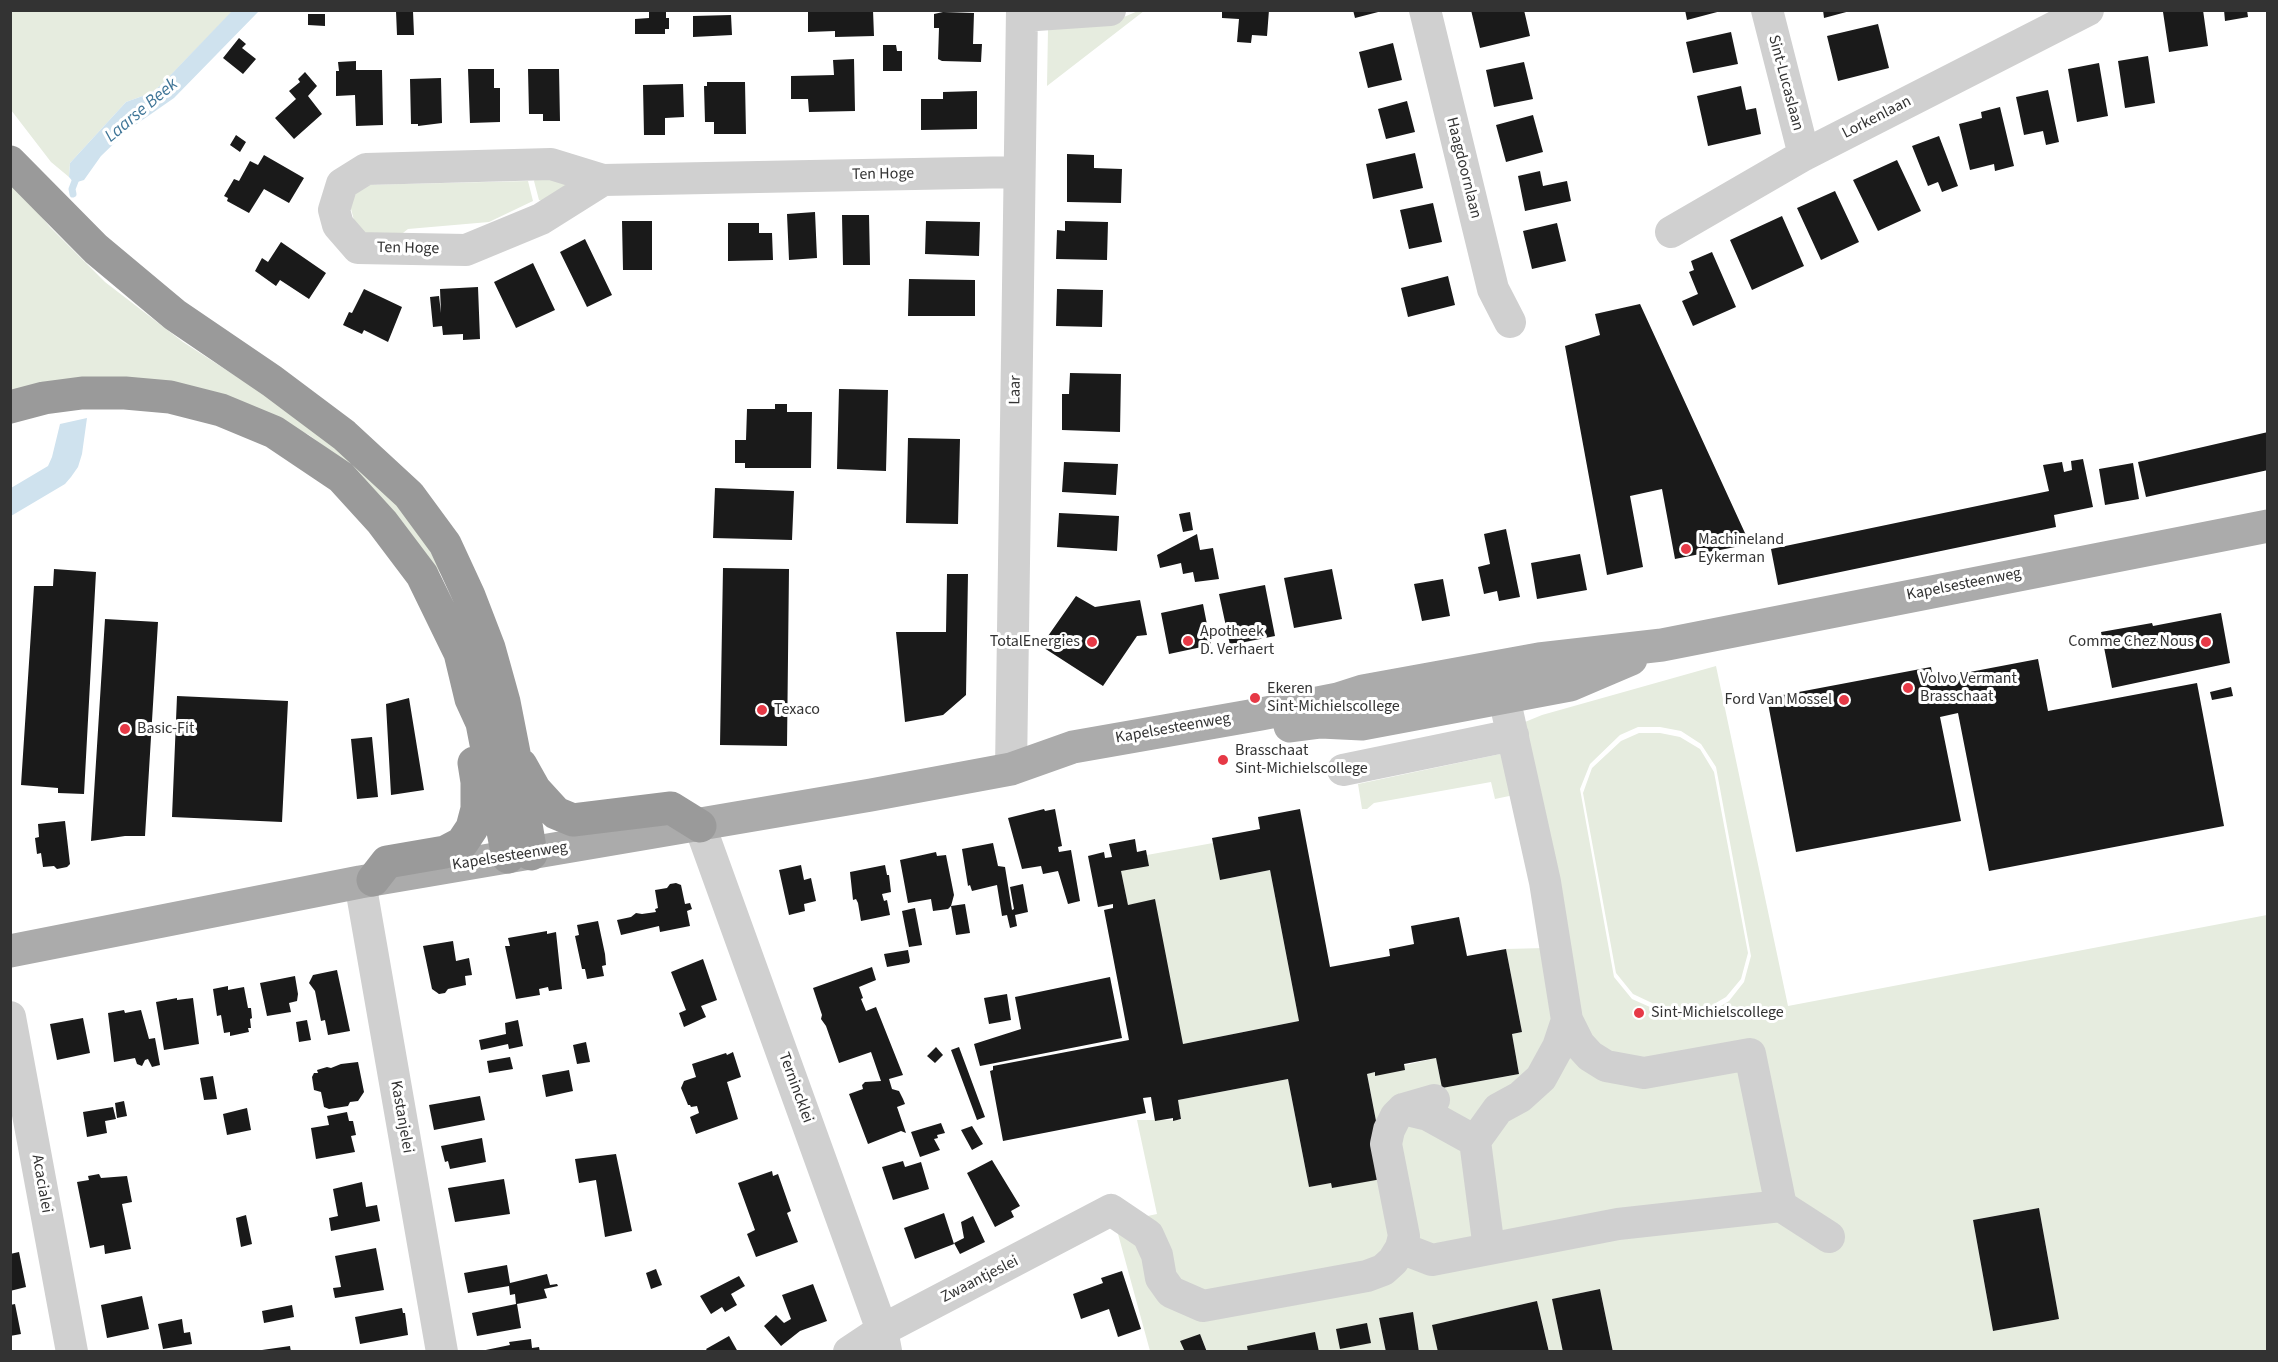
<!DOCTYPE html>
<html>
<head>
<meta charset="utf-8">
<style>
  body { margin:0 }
  #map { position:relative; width:2278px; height:1362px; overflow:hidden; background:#fff; font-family:"Source Sans 3",sans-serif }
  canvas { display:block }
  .frame { position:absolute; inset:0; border:12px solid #333; pointer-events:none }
</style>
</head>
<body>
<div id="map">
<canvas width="2278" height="1362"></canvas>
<div class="frame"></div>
</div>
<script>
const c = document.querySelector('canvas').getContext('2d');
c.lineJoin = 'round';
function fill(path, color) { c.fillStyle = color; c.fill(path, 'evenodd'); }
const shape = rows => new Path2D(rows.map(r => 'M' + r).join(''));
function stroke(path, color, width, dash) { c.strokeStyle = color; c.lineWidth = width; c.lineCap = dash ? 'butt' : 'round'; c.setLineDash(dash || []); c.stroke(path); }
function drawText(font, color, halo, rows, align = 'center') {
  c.font = font + ' "Source Sans 3",sans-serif'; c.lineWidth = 6; c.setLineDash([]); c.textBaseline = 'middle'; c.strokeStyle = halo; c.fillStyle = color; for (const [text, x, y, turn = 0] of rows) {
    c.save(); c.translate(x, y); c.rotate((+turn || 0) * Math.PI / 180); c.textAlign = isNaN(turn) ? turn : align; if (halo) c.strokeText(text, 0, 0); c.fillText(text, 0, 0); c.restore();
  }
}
fill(shape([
  [10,11,233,11,161,85,151,93,126,102,70,163,69,177,51,162,11,110],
  [1138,11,1144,11,1047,86,1048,29,1112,22],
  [540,172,566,183,565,190,548,203,539,200,534,181],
  [10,179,50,227,105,282,183,342,313,426,383,487,427,545,442,575,354,469,309,435,236,399,11,392],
  [528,181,533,201,489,222,408,229,399,236,373,239,355,224,351,209,351,201,361,185],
  [1716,666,1788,1006,2267,915,2267,1351,1613,1351,1600,1289,1552,1299,1563,1351,1549,1351,1537,1301,1433,1325,1438,1351,1419,1351,1412,1312,1379,1318,1386,1351,1207,1351,1200,1335,1181,1341,1185,1351,1150,1351,1115,1223,1157,1214,1137,1120,1181,1120,1178,1100,1288,1079,1309,1187,1331,1183,1332,1188,1387,1177,1367,1074,1436,1058,1442,1088,1519,1074,1512,1034,1522,1032,1506,949,1545,948,1514,795,1495,799,1491,782,1374,803,1367,809,1362,809,1358,784,1505,753,1520,724,1542,715],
  [1638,727,1660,727,1681,731,1701,744,1716,767,1751,956,1744,982,1729,1001,1711,1012,1689,1018,1670,1016,1632,999,1614,977,1580,789,1590,764,1620,735],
  [2039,1208,2059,1319,1993,1331,1973,1220],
  [1639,733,1660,733,1680,737,1700,749,1714,772,1748,953,1741,979,1726,997,1709,1007,1688,1014,1669,1011,1633,994,1616,973,1583,793,1592,768,1621,741],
  [1213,843,1221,880,1270,870,1299,1021,1183,1044,1140,903,1128,905,1121,871,1147,855]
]), '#e6ecdf');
fill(shape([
  [233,10,259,11,174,98,128,130,101,156,84,180,74,183,69,177,70,163,126,102,151,93,161,85],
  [87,418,82,454,78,467,71,477,65,484,11,516,11,488,48,466,52,457,60,424]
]), '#cfe2ee');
stroke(shape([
  [73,194,72,189,77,176]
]), '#cfe2ee', 7);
fill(shape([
  [649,10,666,10,666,18,669,18,669,29,665,29,665,34,635,34,635,19,649,18],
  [808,10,873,10,874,36,835,37,835,31,808,32],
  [1222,10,1269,10,1267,36,1252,35,1251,43,1237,42,1239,19,1222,18],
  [1353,10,1382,10,1382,11,1355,18],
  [1471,10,1524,10,1530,36,1480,48],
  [1685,10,1721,10,1721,11,1687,20],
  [1823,10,1850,10,1850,11,1824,18],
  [2174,10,2203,10,2208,46,2169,52,2163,12],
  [2224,10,2247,10,2248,17,2225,21],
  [396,11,413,11,414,35,397,35],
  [943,12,974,13,973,44,982,44,981,62,942,61,938,59,939,28,934,28,934,14],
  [308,14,325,14,325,26,308,25],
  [731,15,732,35,693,37,693,16],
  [1878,24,1889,68,1838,81,1827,36],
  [1731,32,1738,64,1693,73,1686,42],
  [239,38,246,44,242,48,256,59,243,74,223,58],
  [1393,43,1402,80,1368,88,1359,52],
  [883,45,896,45,897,51,902,51,902,71,883,71],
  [2148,56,2155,103,2125,108,2118,61],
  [854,59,855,111,809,112,808,99,791,99,791,76,834,75,833,60],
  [356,61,356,70,382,70,383,125,356,126,355,95,336,96,336,71,339,71,338,62],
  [1524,62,1533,99,1494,107,1486,70],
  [2099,63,2108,116,2077,122,2068,69],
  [468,69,494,69,494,88,500,88,500,122,470,123],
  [528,69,559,69,560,121,543,121,543,114,529,114],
  [305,72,317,86,308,96,322,114,294,139,275,118,296,99,289,91,300,82,298,79],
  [441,78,442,123,418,126,418,124,411,124,410,79],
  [707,82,745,82,746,134,714,134,714,122,705,122,704,86,707,86],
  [683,84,684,117,665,118,665,135,644,135,643,85],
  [1741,86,1746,110,1756,108,1761,134,1708,146,1697,96],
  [2048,90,2059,142,2046,145,2043,131,2024,135,2016,97],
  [977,91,977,129,921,130,921,99,943,99,943,92],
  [1407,101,1415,132,1386,139,1378,109],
  [2000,107,2014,166,1995,171,1994,164,1970,170,1959,124,1982,118,1981,112],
  [1533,115,1543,152,1506,162,1496,125],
  [236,135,246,142,240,152,230,145],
  [1939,136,1958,186,1942,192,1938,182,1928,186,1912,146],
  [1415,153,1423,188,1373,199,1366,164],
  [1067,154,1094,155,1094,168,1122,169,1121,203,1067,202],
  [264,155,304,178,289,203,264,189,249,213,227,201,228,198,224,196,234,179,239,181,250,161,258,165],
  [1897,160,1921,211,1878,231,1853,180],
  [1540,171,1543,186,1567,181,1571,201,1525,211,1518,176],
  [1835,191,1859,242,1821,260,1797,208],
  [1433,203,1442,242,1409,249,1400,210],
  [815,212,817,258,789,260,787,214],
  [842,215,869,215,870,265,843,265],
  [1782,216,1804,266,1752,290,1730,240],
  [622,221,652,221,652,270,623,270],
  [926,221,980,222,979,256,925,254],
  [1065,221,1108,222,1107,260,1056,259,1057,230,1065,231],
  [728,223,759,223,759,233,772,233,773,260,728,261],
  [1557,223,1566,261,1532,269,1523,231],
  [585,239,612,295,587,307,560,252],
  [281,242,326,273,309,299,280,280,276,286,255,271,262,258,268,262],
  [1712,252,1736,307,1693,326,1682,301,1698,294,1689,272,1694,270,1691,261],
  [533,263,555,310,516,328,494,282],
  [1448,276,1455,305,1408,317,1401,288],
  [909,279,975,280,975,316,908,316],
  [478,287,480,339,463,340,463,334,443,335,442,326,433,327,430,297,439,296,441,313,440,289],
  [364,289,402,307,388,342,364,330,362,334,343,325,349,312,352,313],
  [1057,289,1103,290,1102,327,1056,326],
  [1640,304,1750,544,1675,559,1662,489,1630,496,1643,567,1607,575,1565,346,1600,335,1595,314],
  [1070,373,1121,374,1120,432,1062,430,1062,394,1069,394],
  [839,389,888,390,886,471,837,469],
  [775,404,787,404,787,412,812,412,811,468,745,468,745,463,735,463,735,440,746,440,747,409,775,409],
  [2268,432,2268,470,2146,497,2138,462],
  [908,438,960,439,958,524,906,523],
  [2083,459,2093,507,2054,515,2056,527,1778,585,1771,549,2049,491,2043,465,2062,462,2064,472,2072,470,2071,461],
  [1064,462,1118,464,1116,495,1062,492],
  [2133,463,2139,499,2105,505,2099,469],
  [715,488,794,491,792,540,713,538],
  [1190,512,1193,530,1183,532,1179,514],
  [1059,513,1119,516,1117,551,1057,547],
  [1506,529,1520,597,1499,601,1497,591,1484,594,1478,567,1490,564,1484,534],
  [1197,534,1200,550,1213,548,1219,579,1195,582,1193,572,1183,574,1181,563,1160,568,1157,555],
  [1580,554,1587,590,1537,599,1531,563],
  [723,568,789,569,787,746,720,745],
  [54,569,96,572,84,794,58,793,58,788,21,785,34,586,53,586],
  [1332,569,1342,619,1294,628,1284,578],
  [947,574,968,574,966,695,943,715,905,722,896,632,946,632],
  [1443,579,1450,616,1422,621,1414,584],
  [1265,585,1275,636,1230,645,1219,594],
  [1076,596,1095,607,1140,600,1147,635,1137,636,1103,686,1041,646],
  [1203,604,1211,645,1169,654,1161,613],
  [2221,613,2230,663,2112,688,2101,632,2152,623,2153,626],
  [105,619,158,622,145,836,125,836,91,841],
  [2038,659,2048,711,2197,683,2224,826,1989,871,1958,713,1940,717,1961,821,1796,852,1767,698,1931,667,1933,679],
  [2231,687,2233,696,2212,700,2210,692],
  [177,696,288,701,282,822,172,817],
  [409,698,424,790,391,795,386,704],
  [372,737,378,797,357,799,351,739],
  [1044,809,1045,811,1055,809,1062,846,1058,847,1059,852,1071,850,1080,901,1068,904,1058,871,1043,874,1041,866,1022,869,1008,818],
  [1300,809,1330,967,1390,956,1389,949,1414,944,1411,926,1459,917,1467,956,1506,949,1522,1032,1512,1034,1519,1074,1442,1088,1436,1058,1404,1064,1405,1070,1375,1076,1375,1072,1367,1074,1387,1178,1332,1188,1331,1183,1309,1187,1288,1079,1178,1100,1181,1119,1173,1121,1173,1118,1155,1121,1151,1097,1143,1098,1146,1113,1003,1141,990,1071,993,1070,993,1066,1129,1040,1104,910,1113,908,1113,904,1098,907,1088,856,1104,852,1105,858,1112,857,1109,844,1135,839,1137,852,1146,850,1149,866,1121,871,1128,905,1155,899,1183,1044,1299,1021,1270,870,1220,880,1212,838,1260,829,1258,817],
  [65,821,70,864,67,867,57,869,54,866,43,867,41,853,37,854,35,838,39,837,38,824],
  [993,843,998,866,1005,867,1012,910,1014,909,1010,887,1023,884,1028,912,1015,915,1017,926,1010,928,1007,915,1002,916,997,885,972,891,970,885,968,886,962,849],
  [936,852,937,856,946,855,954,895,951,906,965,904,970,933,956,935,951,906,948,909,933,911,931,899,908,903,900,860],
  [801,865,804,880,811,878,816,901,804,904,805,911,789,915,779,870],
  [885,865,887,875,889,875,891,892,882,894,884,901,887,900,890,915,861,921,858,903,856,899,853,900,850,872],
  [676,883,681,885,685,904,690,903,692,909,687,911,690,926,660,932,659,926,621,935,617,920,631,917,636,913,642,914,656,912,655,909,658,908,655,890,667,888,670,884],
  [915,908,922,945,909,947,902,911],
  [598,921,605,954,606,965,602,966,604,976,587,979,585,969,582,969,575,936,579,935,577,925],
  [547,931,547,934,556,932,562,989,549,991,548,987,539,989,540,995,516,999,505,946,510,946,508,938],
  [453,941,456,961,469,958,472,975,465,976,466,985,448,989,445,993,439,994,432,989,423,946],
  [908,950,910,961,909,963,887,967,884,954],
  [703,959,717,1000,701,1006,706,1017,684,1027,679,1013,686,1010,671,972],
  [872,967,876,980,859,987,863,998,861,999,866,1011,876,1007,903,1075,889,1079,892,1089,899,1091,903,1099,905,1104,897,1107,906,1133,901,1131,868,1144,849,1094,863,1089,862,1085,865,1082,881,1081,871,1052,839,1063,826,1026,821,1019,822,1015,813,988],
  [337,970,350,1031,328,1035,325,1020,321,1021,315,991,309,983,313,975],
  [295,976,298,994,297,1001,289,1003,291,1012,267,1016,260,983],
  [1110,977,1122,1038,980,1066,974,1044,1021,1029,1015,997],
  [228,986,228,990,244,987,248,1008,251,1008,252,1018,250,1019,251,1028,248,1028,249,1032,230,1036,230,1032,224,1033,221,1015,217,1016,213,989],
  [1007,994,1011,1020,989,1024,984,998],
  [177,998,177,1000,193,998,199,1044,164,1050,156,1002],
  [124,1010,125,1013,141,1010,149,1039,155,1038,160,1065,152,1067,148,1059,145,1060,142,1066,137,1064,135,1058,114,1062,108,1013],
  [83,1018,90,1053,57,1060,50,1024],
  [307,1020,311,1040,299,1042,296,1022],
  [518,1020,523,1046,509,1049,508,1044,481,1050,479,1040,506,1034,505,1023],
  [586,1042,590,1062,577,1064,573,1045],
  [936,1047,943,1055,935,1063,927,1056],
  [959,1047,985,1117,977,1120,951,1050],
  [733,1052,741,1077,727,1082,738,1119,696,1134,690,1117,699,1113,697,1106,691,1107,690,1105,688,1105,681,1088,684,1081,696,1077,692,1064,726,1053,727,1055],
  [510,1057,513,1069,489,1073,487,1061],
  [358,1062,364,1092,358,1101,350,1102,348,1106,329,1109,324,1107,321,1092,314,1090,312,1077,314,1073,318,1073,317,1070,327,1067,331,1068,341,1064],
  [569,1070,573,1091,546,1097,542,1075],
  [213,1076,217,1099,204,1100,200,1078],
  [480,1096,485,1120,434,1130,429,1105],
  [124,1101,127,1116,117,1118,115,1103],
  [113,1107,116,1119,105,1121,107,1133,87,1137,83,1112],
  [247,1108,251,1130,227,1135,223,1114],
  [347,1112,349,1121,353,1121,356,1135,351,1136,355,1152,316,1159,311,1128,329,1125,327,1116],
  [941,1123,945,1133,937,1135,938,1138,934,1139,940,1150,920,1157,911,1132],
  [972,1126,983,1144,972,1150,961,1130],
  [482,1138,486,1162,450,1169,448,1161,445,1162,441,1146],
  [616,1154,632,1231,605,1237,596,1180,579,1183,575,1159],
  [992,1160,1020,1206,1011,1211,1014,1217,995,1227,967,1173],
  [903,1161,905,1167,921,1162,929,1189,893,1200,882,1167],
  [772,1171,773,1176,778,1174,791,1211,787,1213,798,1242,756,1257,747,1234,755,1230,738,1183],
  [99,1174,101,1178,127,1176,132,1202,122,1204,131,1249,105,1254,104,1245,90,1248,77,1182,89,1180,88,1176],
  [504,1179,510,1214,455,1222,448,1188],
  [362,1182,366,1207,377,1205,380,1221,331,1231,329,1218,338,1216,333,1189],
  [2039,1208,2059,1319,1993,1331,1973,1220],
  [944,1213,954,1244,915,1259,904,1228],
  [246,1215,252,1244,241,1247,236,1218],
  [973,1216,985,1242,960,1254,954,1243,964,1238,961,1222],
  [376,1248,384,1290,335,1298,333,1288,341,1287,335,1256],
  [19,1252,26,1287,10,1291,10,1254],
  [507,1265,510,1283,547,1274,550,1285,557,1284,558,1286,544,1289,547,1298,517,1304,521,1328,477,1336,472,1313,516,1304,515,1294,510,1295,509,1286,468,1293,464,1273],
  [656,1269,662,1285,651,1289,646,1273],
  [1122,1271,1141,1329,1118,1337,1109,1309,1081,1319,1073,1294,1103,1283,1101,1278],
  [739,1276,745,1286,731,1294,737,1305,725,1312,722,1307,711,1314,700,1296],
  [813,1284,827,1321,800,1331,781,1346,764,1326,776,1315,784,1323,791,1319,782,1295],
  [1600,1289,1613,1352,1563,1352,1552,1299],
  [142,1296,149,1329,107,1338,101,1305],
  [1537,1301,1549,1352,1438,1352,1432,1325],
  [15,1304,21,1334,10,1336,10,1305],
  [292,1305,294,1317,264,1323,262,1311],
  [402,1308,403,1313,405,1313,408,1335,360,1344,355,1317],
  [1413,1312,1419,1352,1386,1352,1379,1318],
  [182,1319,184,1333,190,1332,192,1344,163,1349,158,1324],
  [1367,1323,1371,1343,1340,1349,1336,1329],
  [1315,1332,1319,1352,1248,1352,1247,1346],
  [1200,1334,1207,1352,1185,1352,1180,1341],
  [729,1336,738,1352,708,1352,706,1349],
  [531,1339,532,1348,539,1347,540,1352,476,1352,510,1345,509,1342],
  [290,1346,291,1352,262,1352,262,1350]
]), '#1a1a1a');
stroke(shape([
  [1425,10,1493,289,1510,322],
  [1767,10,1804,155],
  [1022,16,1110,10],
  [603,180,541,219,466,250,358,248,338,225,334,210,342,184,366,169,551,164,603,180,1018,172],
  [1671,232,1804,155,2088,10],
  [1500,671,1504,697,1545,882,1567,1020,1579,1044,1590,1056,1606,1066,1644,1073,1750,1054,1781,1206,1829,1237],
  [1011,769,1022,10],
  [1343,770,1513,735],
  [700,826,882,1330,886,1351],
  [360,882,442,1352],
  [10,1017,72,1352],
  [1403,1109,1428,1115,1475,1141,1489,1249],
  [1475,1141,1498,1109,1520,1097,1541,1078,1558,1047,1567,1020],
  [1401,1248,1432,1260,1618,1224,1781,1206],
  [849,1352,882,1330,1111,1210,1148,1235,1157,1255,1161,1278,1171,1292,1203,1306,1367,1276,1383,1270,1393,1261,1401,1248,1404,1236,1386,1144,1389,1130,1396,1116,1403,1109,1434,1100]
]), '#d0d0d0', 32);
stroke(shape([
  [1290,726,1321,722,1362,724,1570,685,1631,659],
  [10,951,360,882,871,795,1011,769,1073,747,1261,714,1338,699,1363,691,1539,659,1662,645,2268,526]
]), '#ababab', 33);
stroke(shape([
  [10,162,96,249,175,315,272,381,344,435,409,495,445,544,469,596,489,648,504,702,514,753,531,854],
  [10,407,44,398,82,393,125,393,170,397,221,410,274,432,341,477,382,522,422,575,460,653,471,699,482,723,508,857],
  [521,765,535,790,556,813,573,820,671,808,700,826],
  [373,880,387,862,445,852,462,843,472,828,477,809,477,782,474,763]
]), '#9a9a9a', 33);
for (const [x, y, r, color] of [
  [1686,549,6,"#e63946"],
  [1188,641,6,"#e63946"],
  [1092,642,6,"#e63946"],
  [2206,642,6,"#e63946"],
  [1908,688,6,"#e63946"],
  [1255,698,6,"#e63946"],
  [1844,700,6,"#e63946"],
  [762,710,6,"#e63946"],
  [125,729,6,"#e63946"],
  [1223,760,6,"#e63946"],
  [1639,1013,6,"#e63946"]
]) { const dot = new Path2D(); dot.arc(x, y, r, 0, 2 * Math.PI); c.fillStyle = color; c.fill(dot); stroke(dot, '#fff', 2); }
drawText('16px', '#333', '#fff', [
  ["Sint-Lucaslaan",1785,83,75],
  ["Lorkenlaan",1877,118,-27],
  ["Haagdoornlaan",1463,168,76],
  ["Ten Hoge",883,175,-1],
  ["Ten Hoge",408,249,1],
  ["Laar",1016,390,-89],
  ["Kapelsesteenweg",1964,585,-11],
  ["Kapelsesteenweg",1173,729,-10],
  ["Kapelsesteenweg",510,857,-9],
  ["Ternincklei",795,1088,70],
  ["Kastanjelei",401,1117,80],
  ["Acacialei",41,1184,80],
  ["Zwaantjeslei",980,1280,-27]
]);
drawText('16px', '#333', '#fff', [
  ["Machineland",1698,540],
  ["Eykerman",1698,558],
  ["Apotheek",1200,632],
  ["D. Verhaert",1200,650],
  ["TotalEnergies",1080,642,"right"],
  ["Comme Chez Nous",2194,642,"right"],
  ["Volvo Vermant",1920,679],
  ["Brasschaat",1920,697],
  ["Ekeren",1267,689],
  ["Sint-Michielscollege",1267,707],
  ["Ford Van Mossel",1832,700,"right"],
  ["Texaco",774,710],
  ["Basic-Fit",137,729],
  ["Brasschaat",1235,751],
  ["Sint-Michielscollege",1235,769],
  ["Sint-Michielscollege",1651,1013]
], 'left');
drawText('italic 18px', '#3f7597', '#fff', [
  ["Laarse Beek",142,111,-40]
]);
</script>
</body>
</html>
